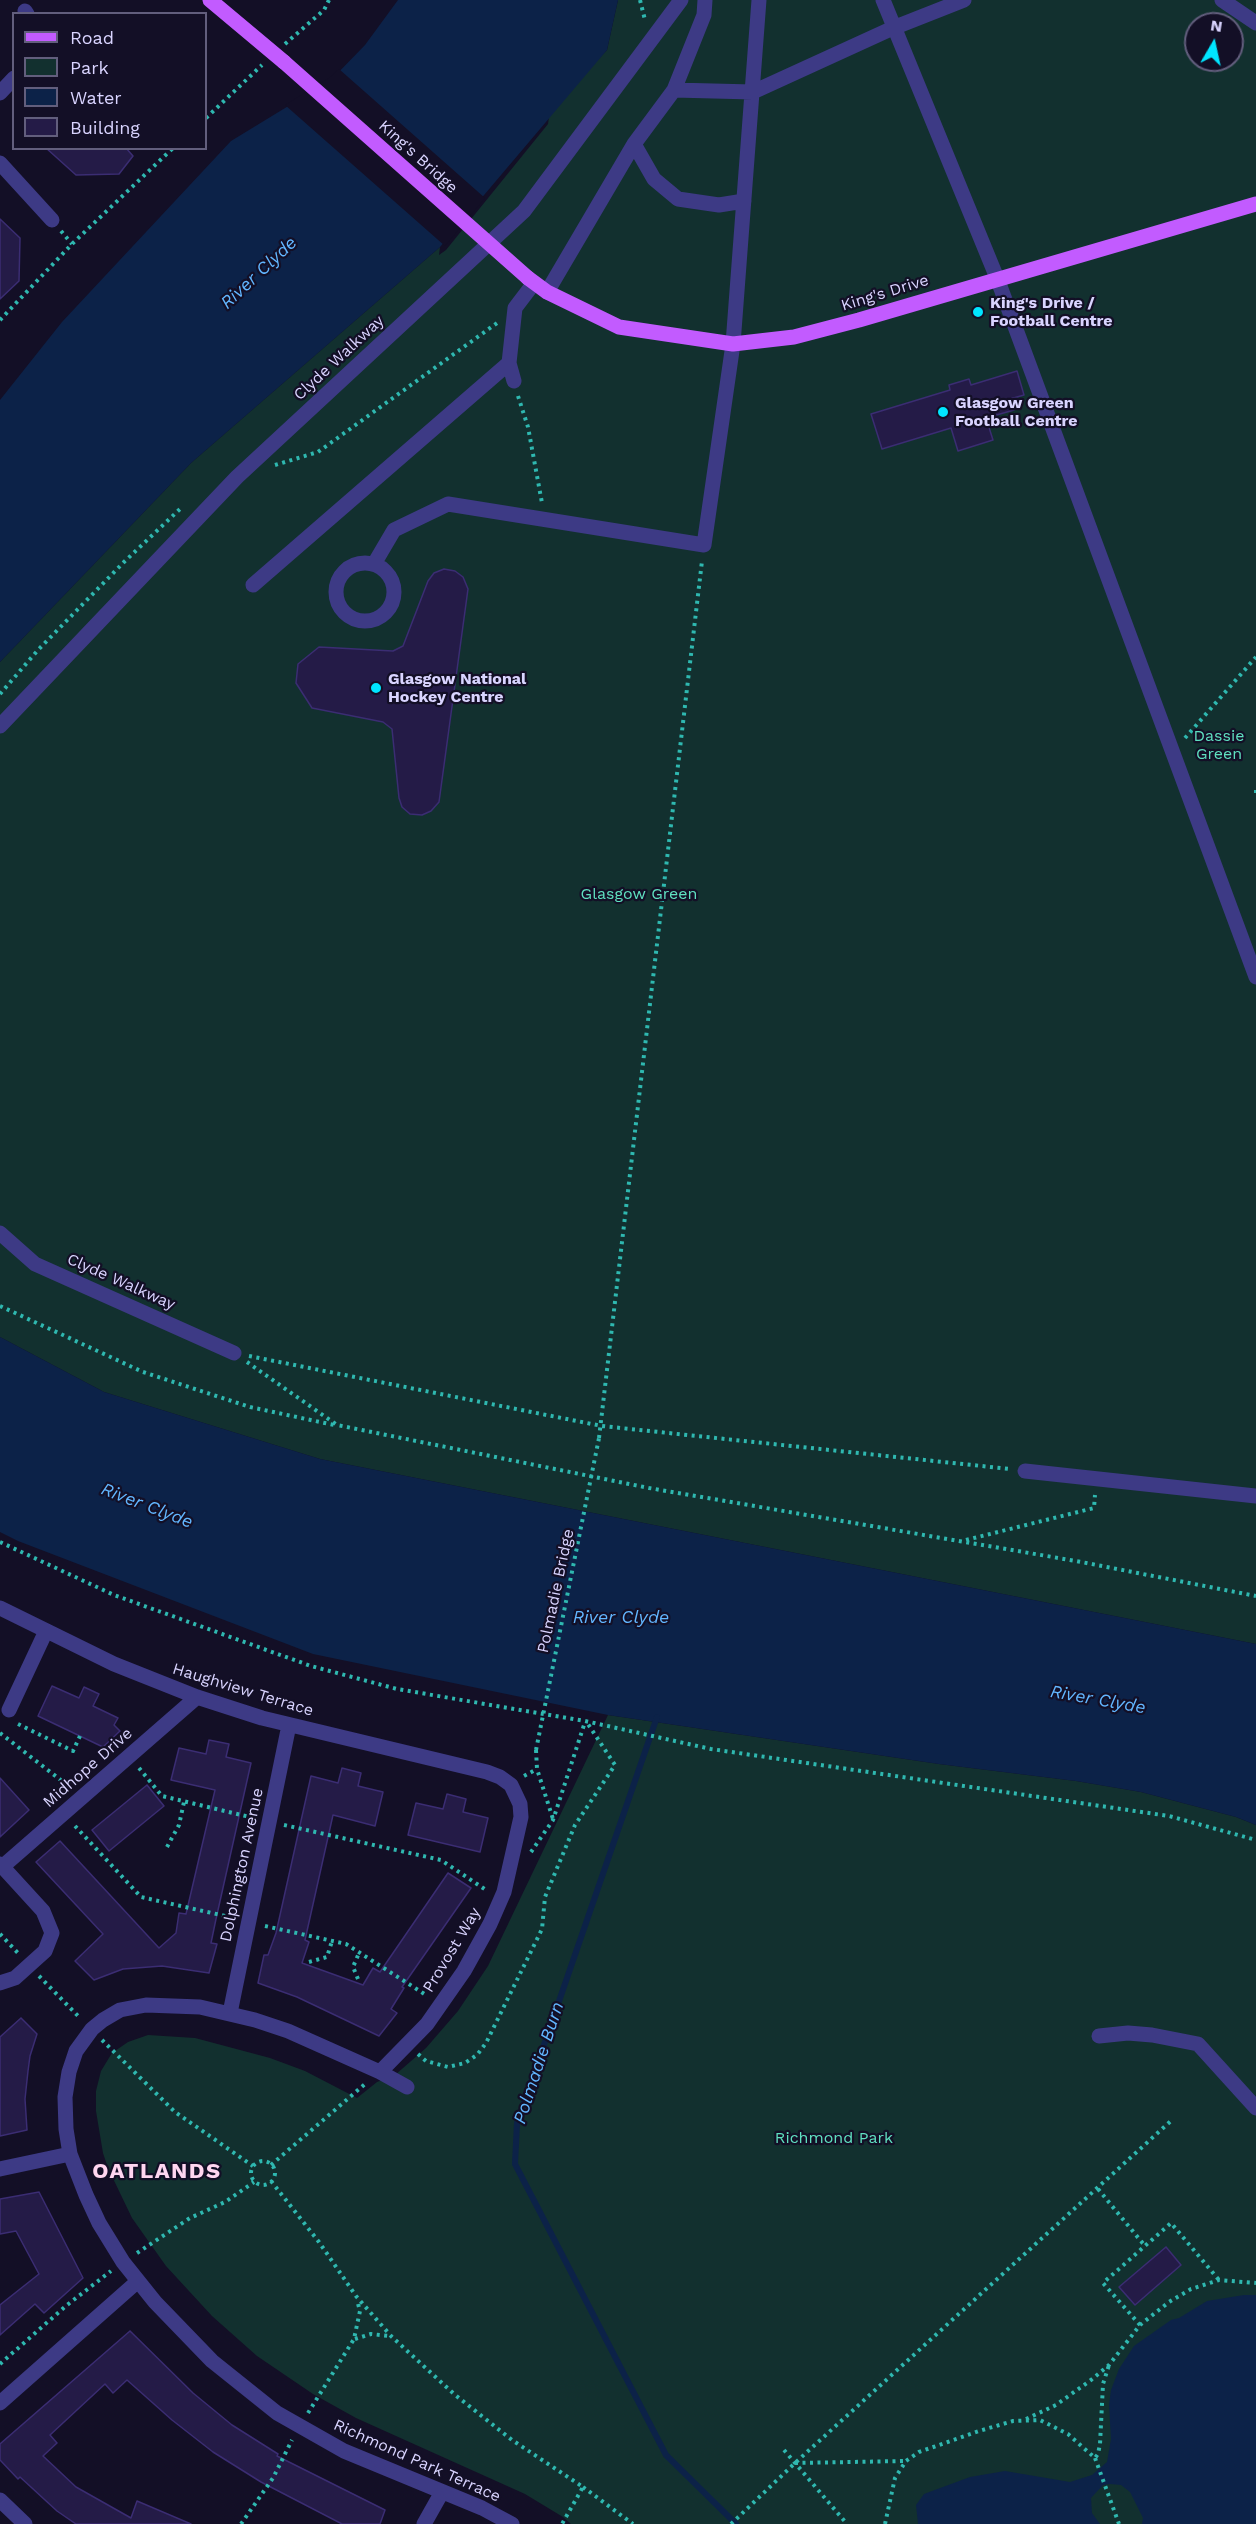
<!DOCTYPE html>
<html>
<head>
<meta charset="utf-8">
<style>
  body { margin:0 }
  #map { position:relative; width:1256px; height:2524px; overflow:hidden; background:#130f26; font-family:"Work Sans",sans-serif }
  canvas { display:block }
  .legend { position:absolute; left:12px; top:12px; width:195px; height:138px; box-sizing:border-box; background:#130f26; border:2px solid #625e7d; margin:0; padding:8px 10px; list-style:none; font-size:18px; color:#d9d4ff }
  .legend li { display:flex; align-items:center; gap:12px; height:30px }
  .legend b { width:30px; border:2px solid #625e7d }
  .north { position:absolute; left:1184px; top:12px; width:60px; height:60px; box-sizing:border-box; background:#130f26; border:2px solid #625e7d; border-radius:50%; rotate:9deg; font-size:16px; font-weight:700; line-height:24px; text-align:center; color:#d9d4ff }
  .north::after { content:''; display:block; margin:auto; width:21px; height:27px; background:#00e5ff; clip-path:polygon(50% 0,100% 100%,50% 72%,0 100%) }
</style>
</head>
<body>
<div id="map">
<canvas width="1256" height="2524"></canvas>
<ul class="legend">
<li><b style="height:8px;background:#c25bff"></b>Road</li>
<li><b style="height:16px;background:#12302f"></b>Park</li>
<li><b style="height:16px;background:#0c2248"></b>Water</li>
<li><b style="height:16px;background:#241b47"></b>Building</li>
</ul>
<div class="north">N</div>
</div>
<script>
const c = document.querySelector('canvas').getContext('2d');
c.lineJoin = 'round';
function fill(path, color) { c.fillStyle = color; c.fill(path, 'evenodd'); }
const shape = rows => new Path2D(rows.map(r => 'M' + r).join(''));
function stroke(path, color, width, dash) { c.strokeStyle = color; c.lineWidth = width; c.lineCap = dash ? 'butt' : 'round'; c.setLineDash(dash || []); c.stroke(path); }
function drawText(font, color, halo, rows, align = 'center') {
  c.font = font + ' "Work Sans",sans-serif'; c.lineWidth = 4.5; c.setLineDash([]); c.textBaseline = 'middle'; c.strokeStyle = halo; c.fillStyle = color; for (const [text, x, y, turn = 0] of rows) {
    c.save(); c.translate(x, y); c.rotate((+turn || 0) * Math.PI / 180); c.textAlign = isNaN(turn) ? turn : align; if (halo) c.strokeText(text, 0, 0); c.fillText(text, 0, 0); c.restore();
  }
}
fill(shape([
  [618,0,1256,0,1256,1644,320,1459,104,1392,0,1337,0,662,191,463,440,247,439,255,446,250,548,124,550,110,607,50],
  [1196,24,1232,24,1232,60,1196,60],
  [608,1715,939,1764,1076,1781,1141,1792,1236,1817,1256,1825,1256,2524,571,2524,563,2517,525,2494,356,2418,313,2394,257,2356,212,2316,166,2266,132,2218,108,2168,103,2153,96,2111,96,2091,101,2071,112,2053,128,2042,148,2035,195,2038,270,2058,305,2071,357,2098,377,2082,395,2075,426,2048,458,2011,488,1966]
]), '#12302f');
fill(shape([
  [398,0,618,0,607,50,440,247,191,463,0,662,0,400,62,322,231,141,331,80,365,45],
  [0,1337,104,1392,320,1459,1256,1644,1256,1825,1236,1817,1141,1792,1076,1781,939,1764,608,1715,313,1654,18,1541,0,1532],
  [1244,2295,1256,2295,1256,2524,1142,2524,1143,2518,1130,2492,1121,2485,1110,2484,1103,2485,1091,2498,1092,2513,1100,2524,918,2524,916,2505,924,2494,970,2477,1005,2471,1070,2482,1092,2475,1107,2462,1111,2439,1109,2405,1111,2390,1119,2369,1134,2346,1171,2320,1179,2318,1207,2301]
]), '#0c2248');
fill(shape([
  [339,69,485,198,445,246,285,105,329,78]
]), '#130f26');
stroke(shape([
  [657,1717,517,2123,515,2164,666,2455,736,2524]
]), '#0c2248', 6);
const building = shape([
  [46,148,126,148,133,156,119,174,76,175,46,148],
  [0,219,20,238,19,281,0,299,0,219],
  [1017,371,1024,395,1010,399,1014,410,986,418,993,440,958,451,951,428,882,449,871,414,950,390,949,385,969,379,971,385,1017,371],
  [444,569,455,571,463,577,468,589,439,802,431,811,422,815,410,814,402,807,399,798,392,729,383,722,312,708,296,683,298,664,319,647,393,651,403,646,428,581,434,573,444,569],
  [52,1686,79,1698,84,1687,99,1694,93,1706,118,1718,114,1725,120,1731,103,1747,38,1716,52,1686],
  [209,1740,229,1744,226,1757,251,1763,216,1919,211,1943,217,1944,209,1973,162,1966,123,1969,94,1980,75,1961,103,1934,36,1862,60,1841,159,1948,176,1933,179,1913,186,1914,215,1790,171,1780,179,1748,206,1754,209,1740],
  [342,1768,361,1773,358,1786,383,1792,375,1826,333,1815,305,1940,309,1942,302,1963,363,1985,373,1968,380,1972,448,1873,471,1888,402,1987,404,1988,391,2009,397,2013,379,2036,297,1997,258,1983,264,1955,268,1955,276,1933,311,1776,338,1783,342,1768],
  [0,1778,29,1810,0,1837,0,1778],
  [147,1785,164,1806,109,1851,92,1830,147,1785],
  [447,1794,466,1799,463,1812,488,1818,480,1852,408,1835,416,1803,443,1809,447,1794],
  [21,2018,37,2034,30,2056,28,2071,25,2099,27,2130,0,2136,0,2037,21,2018],
  [39,2192,83,2278,44,2313,35,2304,0,2335,0,2305,39,2274,16,2231,0,2234,0,2199,39,2192],
  [1166,2247,1181,2265,1135,2305,1119,2287,1166,2247],
  [130,2331,193,2393,232,2425,278,2454,277,2456,385,2510,380,2524,342,2524,261,2482,213,2452,172,2420,127,2380,113,2393,105,2384,50,2435,57,2443,43,2456,76,2487,131,2518,137,2501,191,2524,76,2524,57,2511,20,2477,18,2479,0,2460,0,2444,130,2331]
]);
fill(building, '#241b47');
stroke(building, '#3b2d73', 1.5);
stroke(shape([
  [640,0,645,20],
  [285,44,324,10,329,0],
  [206,118,262,65],
  [61,231,72,244],
  [0,320,72,244,173,148],
  [518,396,528,427,542,503],
  [275,465,318,452,497,323],
  [0,694,38,650,124,562,180,509],
  [1185,738,1256,657],
  [1256,790,1256,797],
  [0,1306,143,1372,250,1407,334,1425],
  [249,1356,602,1426,1010,1469],
  [247,1362,337,1425,649,1488,1076,1561,1256,1596],
  [599,1438,702,561],
  [966,1540,1094,1508,1095,1495],
  [0,1542,114,1595,311,1666,397,1689,585,1721,711,1749,1169,1816,1256,1840],
  [18,1724,73,1751,80,1736],
  [0,1733,71,1788],
  [536,1750,537,1769,553,1819],
  [139,1768,162,1796,254,1818],
  [524,1776,537,1769],
  [284,1825,441,1860,486,1890],
  [75,1826,141,1897,234,1918],
  [167,1847,179,1825,184,1802],
  [531,1852,553,1820,585,1722],
  [265,1926,346,1944,426,1995],
  [0,1934,18,1953],
  [309,1962,327,1957,332,1941],
  [39,1976,80,2018],
  [358,1979,353,1967,359,1953],
  [102,2040,175,2112,253,2166],
  [418,2054,426,2061,448,2067,465,2063,477,2055,486,2043,542,1929,545,1897,575,1825,615,1765,586,1721],
  '251 2173a12 12 0 1 1 24 0a12 12 0 1 1-24 0Z',
  [271,2165,365,2084],
  [271,2181,319,2242,356,2296,391,2336,454,2394,512,2440,583,2487,562,2524],
  [1098,2189,1145,2246],
  [137,2253,190,2218,225,2202,254,2182],
  [1140,2325,1103,2283,1171,2223,1219,2280],
  [355,2339,371,2334,389,2336],
  [0,2364,67,2305,111,2271],
  [308,2413,354,2339,360,2311,357,2300],
  [1026,2419,1056,2405,1091,2380,1109,2365,1140,2325,1169,2302,1191,2289,1219,2280,1256,2283],
  [784,2450,847,2524],
  [1095,2458,1119,2524],
  [795,2463,905,2461],
  [583,2487,633,2524],
  [241,2524,273,2478,292,2440],
  [731,2524,795,2463,1173,2119],
  [885,2524,895,2478,906,2461,919,2452,979,2431,1013,2421,1040,2420,1068,2434,1095,2458,1098,2454,1100,2444,1103,2384,1109,2365]
]), '#2fb8b0', 4, [3, 4.5]);
stroke(shape([
  [883,0,997,278,1256,977],
  [1222,0,1256,23],
  [25,11,27,14],
  [674,90,753,92,893,28,964,0],
  [0,93,14,78],
  [634,144,654,179,678,199,719,205,744,201],
  [0,163,52,220],
  [547,292,634,144,674,90,704,15,705,0],
  [514,381,509,363,515,308,534,283],
  '336 592a29 29 0 1 1 58 0a29 29 0 1 1-58 0Z',
  [374,564,394,530,448,504,704,545,733,344,759,0],
  [253,585,509,363],
  [0,726,237,477,524,211,681,0],
  [0,1233,35,1264,234,1353],
  [1025,1471,1256,1496],
  [0,1608,114,1664,197,1697,262,1718,487,1772,500,1777,511,1785,520,1804,521,1817,504,1892,490,1924,464,1971,427,2024,380,2072],
  [9,1710,46,1631],
  [0,1864,43,1911,52,1933,45,1951,15,1978,0,1983],
  [2,1867,197,1697],
  [230,2013,289,1725],
  [1099,2036,1128,2033,1152,2035,1198,2044,1256,2108],
  [407,2087,380,2072,288,2031,255,2020,200,2007,146,2005,120,2010,103,2020,92,2029,76,2051,69,2072,65,2097,66,2129,70,2154,86,2195,99,2223,123,2262,155,2302,212,2361,277,2413,344,2451,482,2508,512,2524],
  [0,2169,70,2154],
  [0,2403,138,2281],
  [0,2500,25,2524],
  [424,2524,442,2492]
]), '#3d3a85', 15);
stroke(shape([
  [210,0,284,62],
  [528,278,547,292,619,327,733,344,794,337,859,320,1256,204]
]), '#c25bff', 15);
stroke(shape([
  [536,1750,599,1438]
]), '#2fb8b0', 4, [3, 4.5]);
stroke(shape([
  [284,62,528,278]
]), '#c25bff', 15);
for (const [x, y, r, color] of [
  [978,312,6,"#00e5ff"],
  [943,412,6,"#00e5ff"],
  [376,688,6,"#00e5ff"]
]) { const dot = new Path2D(); dot.arc(x, y, r, 0, 2 * Math.PI); c.fillStyle = color; c.fill(dot); stroke(dot, '#130f26', 2); }
drawText('16px', '#d9d4ff', '#130f26', [
  ["King's Bridge",418,157,42],
  ["King's Drive",885,293,-17],
  ["Clyde Walkway",339,358,-43],
  ["Clyde Walkway",121,1282,24],
  ["Polmadie Bridge",556,1591,-78],
  ["Haughview Terrace",243,1690,17],
  ["Midhope Drive",88,1768,-41],
  ["Dolphington Avenue",242,1865,-78],
  ["Provost Way",452,1950,-59],
  ["Richmond Park Terrace",417,2461,24]
]);
drawText('bold 16px', '#d9d4ff', '#130f26', [
  ["King's Drive /",990,303],
  ["Football Centre",990,321],
  ["Glasgow Green",955,403],
  ["Football Centre",955,421],
  ["Glasgow National",388,679],
  ["Hockey Centre",388,697]
], 'left');
drawText('16px', '#5fe0c0', '#130f26', [
  ["Dassie",1219,736],
  ["Green",1219,754],
  ["Glasgow Green",639,894],
  ["Richmond Park",834,2138]
]);
drawText('italic 18px', '#62b6ff', '#130f26', [
  ["River Clyde",259,273,-43],
  ["River Clyde",147,1506,21],
  ["River Clyde",621,1618],
  ["River Clyde",1098,1700,10],
  ["Polmadie Burn",539,2063,-72]
]);
c.letterSpacing = '1.5px';
drawText('bold 22px', '#ffd6f0', '#130f26', [
  ["OATLANDS",157,2172]
]);
c.letterSpacing = '0px';
</script>
</body>
</html>
